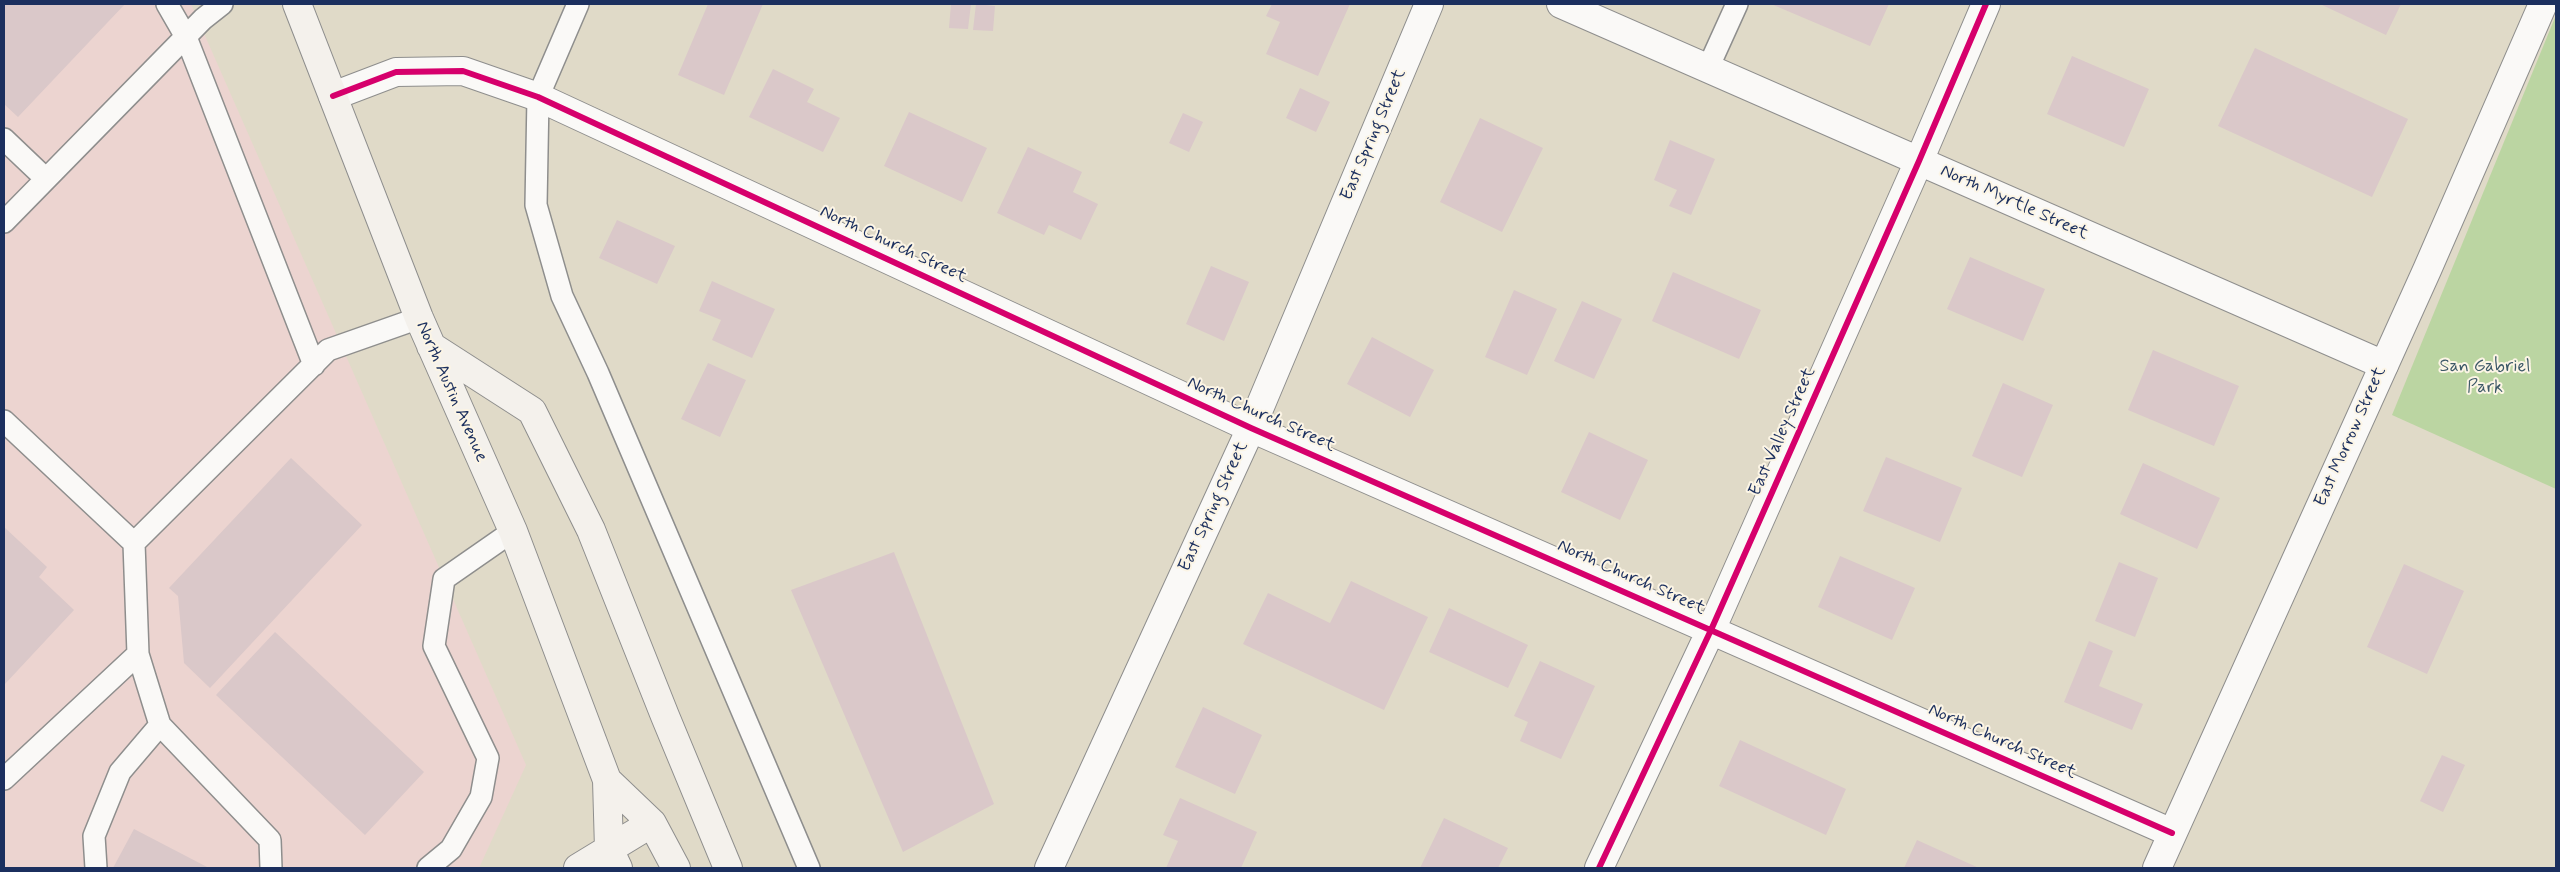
<!DOCTYPE html>
<html>
<head>
<meta charset="utf-8">
<style>
  body { margin:0 }
  #map { position:relative; width:2560px; height:872px; overflow:hidden; background:#e0dac8; font-family:Mynerve,sans-serif }
  canvas { display:block }
  .frame { position:absolute; inset:0; border:5px solid #1b2f5e; pointer-events:none }
</style>
</head>
<body>
<div id="map">
<canvas width="2560" height="872"></canvas>
<div class="frame"></div>
</div>
<script>
const c = document.querySelector('canvas').getContext('2d');
c.lineJoin = 'round';
function fill(path, color) { c.fillStyle = color; c.fill(path, 'evenodd'); }
const shape = rows => new Path2D(rows.map(r => 'M' + r).join(''));
function stroke(path, color, width, dash) { c.strokeStyle = color; c.lineWidth = width; c.lineCap = dash ? 'butt' : 'round'; c.setLineDash(dash || []); c.stroke(path); }
function drawText(font, color, halo, rows, align = 'center') {
  c.font = font + ' Mynerve,sans-serif'; c.lineWidth = 4; c.setLineDash([]); c.textBaseline = 'middle'; c.strokeStyle = halo; c.fillStyle = color; for (const [text, x, y, turn = 0] of rows) {
    c.save(); c.translate(x, y); c.rotate((+turn || 0) * Math.PI / 180); c.textAlign = isNaN(turn) ? turn : align; if (halo) c.strokeText(text, 0, 0); c.fillText(text, 0, 0); c.restore();
  }
}
fill(shape([
  [4,4,191,4,526,765,479,868,4,868]
]), '#ecd4d0');
fill(shape([
  [2556,15,2556,489,2392,415]
]), '#bbd5a2');
fill(shape([
  [4,4,125,4,18,117,4,104],
  [708,4,763,4,724,95,678,75],
  [951,4,971,4,968,29,949,28],
  [976,4,995,6,993,31,973,30],
  [1272,4,1350,4,1318,76,1266,54,1280,22,1266,16],
  [1771,4,1889,4,1870,46],
  [2320,4,2401,4,2386,35],
  [2255,48,2408,119,2372,197,2218,126],
  [2072,56,2149,89,2124,147,2047,114],
  [773,69,814,89,807,102,840,118,823,152,749,117],
  [1300,88,1330,102,1316,132,1286,118],
  [909,112,987,148,962,202,884,166],
  [1183,113,1203,122,1189,152,1169,143],
  [1480,118,1543,148,1502,232,1440,202],
  [1670,140,1715,159,1691,215,1669,206,1677,190,1654,180],
  [1028,147,1082,172,1073,192,1098,204,1081,240,1049,225,1044,235,997,213],
  [617,220,675,246,657,284,599,258],
  [1970,257,2045,289,2023,341,1947,309],
  [1211,266,1249,282,1224,341,1186,324],
  [1673,272,1761,310,1739,359,1652,321],
  [712,281,775,309,752,358,712,340,721,320,699,311],
  [1514,290,1557,309,1527,375,1485,357],
  [1582,301,1622,319,1594,379,1554,361],
  [1372,337,1434,370,1410,417,1347,384],
  [2153,350,2239,386,2214,446,2128,410],
  [708,363,746,380,720,437,681,419],
  [2003,383,2053,405,2022,477,1972,456],
  [1589,432,1648,460,1620,520,1561,492],
  [1886,457,1962,488,1940,542,1863,511],
  [291,458,362,525,210,688,184,663,178,596,169,588],
  [2143,463,2220,498,2197,549,2120,514],
  [4,527,47,567,39,577,74,610,4,685],
  [894,552,994,804,903,852,791,590],
  [1840,556,1915,588,1892,640,1818,607],
  [2119,562,2158,578,2135,637,2095,621],
  [2404,564,2464,591,2427,674,2367,647],
  [1351,581,1428,617,1384,710,1243,644,1268,593,1330,623],
  [1449,608,1528,645,1508,688,1429,652],
  [275,632,424,772,365,835,216,695],
  [2089,641,2113,651,2099,686,2143,704,2132,730,2064,702],
  [1540,661,1595,686,1561,759,1520,741,1528,722,1514,716],
  [1203,707,1262,735,1235,794,1175,767],
  [1740,740,1846,789,1826,835,1719,786],
  [2442,755,2465,765,2443,812,2420,801],
  [1180,798,1257,832,1241,868,1166,868,1178,841,1163,835],
  [1444,818,1508,848,1498,868,1420,868],
  [134,829,209,868,113,868],
  [1917,840,1979,868,1904,868]
]), '#dac8c9');
const service = shape([
  [167,4,186,37,314,365],
  [578,4,538,97,536,205,562,296,598,373,809,868],
  [1708,68,1737,4],
  [4,139,46,179],
  [4,222,203,19,222,4],
  [4,421,134,543,328,350,419,318],
  [134,543,138,654,160,725,270,840,271,868],
  [4,779,138,654],
  [96,868,94,836,120,772,160,725],
  [428,868,451,849,481,797,488,758,434,646,444,579,513,531]
]);
const minor = shape([
  [1561,4,2384,365],
  [333,96,396,72,463,71,538,97,1251,428,2172,833],
  [1049,868,1251,428,1429,4],
  [1599,868,1711,630,1919,161,1986,4]
]);
const tertiary = shape([
  [2157,868,2427,270,2543,4]
]);
const secondary = shape([
  [297,4,419,318,513,531,607,780,609,849,618,868],
  [431,346,532,411,591,530,665,716,728,868],
  [607,780,652,823,676,868],
  [578,868,652,823]
]);
stroke(service, '#8e8e8d', 24);
stroke(minor, '#8e8e8d', 30);
stroke(tertiary, '#8e8e8d', 30);
stroke(secondary, '#8e8e8d', 30);
stroke(service, '#faf9f7', 21);
stroke(minor, '#faf9f7', 28);
stroke(tertiary, '#faf9f7', 28);
stroke(secondary, '#f4f1ec', 28);
stroke(shape([
  [333,96,396,72,463,71,538,97,1251,428,2172,833],
  [1599,868,1711,630,1919,161,1986,4]
]), '#d6006c', 6);
drawText('18px', '#1b2f5e', '#fcf5e5', [
  ["East Spring Street",1374,135,-67],
  ["North Myrtle Street",2014,203,24],
  ["North Church Street",893,245,25],
  ["North Austin Avenue",451,392,66],
  ["North Church Street",1261,415,24],
  ["East Valley Street",1783,432,-66],
  ["East Morrow Street",2351,437,-66],
  ["East Spring Street",1214,507,-65],
  ["North Church Street",1631,578,24],
  ["North Church Street",2002,742,24]
]);
drawText('18px', '#3c5867', '#fcf5e5', [
  ["San Gabriel",2485,367],
  ["Park",2485,388]
]);
</script>
</body>
</html>
